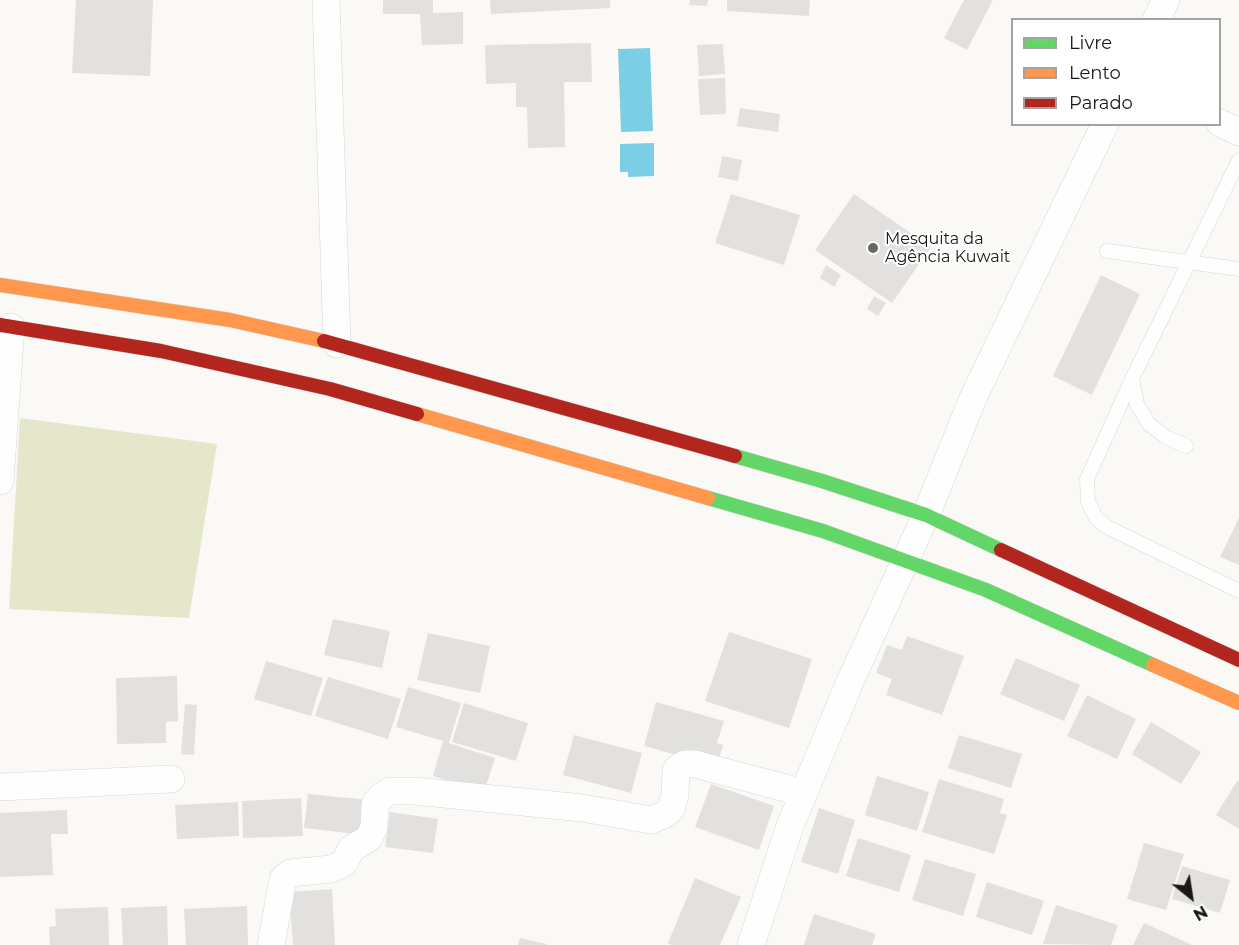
<!DOCTYPE html>
<html>
<head>
<meta charset="utf-8">
<style>
  body { margin:0 }
  #map { position:relative; width:1239px; height:945px; overflow:hidden; background:#fbf9f6; font-family:Montserrat,sans-serif }
  canvas { display:block }
  .legend { position:absolute; left:1011px; top:18px; width:210px; height:108px; box-sizing:border-box; background:#fff; border:2px solid #a3a3a2; margin:0; padding:8px 10px; list-style:none; font-size:18px; color:#1a1816 }
  .legend li { display:flex; align-items:center; gap:12px; height:30px }
  .legend b { width:30px; border:2px solid #a3a3a2 }
  .north { position:absolute; left:1161px; top:867px; width:60px; height:60px; -webkit-text-stroke:4px #fff; paint-order:stroke; rotate:150deg; font-size:16px; font-weight:700; line-height:24px; text-align:center; color:#1a1816 }
  .north::after { content:''; display:block; margin:auto; width:21px; height:27px; background:#1a1816; clip-path:polygon(50% 0,100% 100%,50% 72%,0 100%) }
</style>
</head>
<body>
<div id="map">
<canvas width="1239" height="945"></canvas>
<ul class="legend">
<li><b style="height:8px;background:#63d668"></b>Livre</li>
<li><b style="height:8px;background:#ff974d"></b>Lento</li>
<li><b style="height:8px;background:#b3261e"></b>Parado</li>
</ul>
<div class="north">N</div>
</div>
<script>
const c = document.querySelector('canvas').getContext('2d');
c.lineJoin = 'round';
function fill(path, color) { c.fillStyle = color; c.fill(path, 'evenodd'); }
const shape = rows => new Path2D(rows.map(r => 'M' + r).join(''));
function stroke(path, color, width, dash) { c.strokeStyle = color; c.lineWidth = width; c.lineCap = dash ? 'butt' : 'round'; c.setLineDash(dash || []); c.stroke(path); }
function drawText(font, color, halo, rows, align = 'center') {
  c.font = font + ' Montserrat,sans-serif'; c.lineWidth = 4.5; c.setLineDash([]); c.textBaseline = 'middle'; c.strokeStyle = halo; c.fillStyle = color; for (const [text, x, y, turn = 0] of rows) {
    c.save(); c.translate(x, y); c.rotate((+turn || 0) * Math.PI / 180); c.textAlign = isNaN(turn) ? turn : align; if (halo) c.strokeText(text, 0, 0); c.fillText(text, 0, 0); c.restore();
  }
}
fill(shape([
  [20,418,217,444,189,618,9,609]
]), '#e4e7c9');
fill(shape([
  [650,48,653,131,621,132,618,49],
  [654,143,654,176,628,177,628,172,620,172,620,144]
]), '#7ccee4');
fill(shape([
  [76,0,153,0,150,76,72,73],
  [383,0,433,0,433,13,463,12,463,44,422,45,420,14,383,14],
  [490,0,610,0,610,8,491,14],
  [690,0,708,0,707,6,689,5],
  [727,0,810,0,809,16,727,11],
  [964,0,993,0,967,50,944,38],
  [591,43,592,82,564,82,565,147,528,148,527,107,516,107,516,83,486,84,485,45],
  [723,44,725,74,699,76,697,45],
  [725,78,726,114,700,115,698,79],
  [740,108,780,114,778,132,737,126],
  [722,156,742,160,738,181,718,177],
  [731,194,800,215,784,265,715,243],
  [854,194,931,247,892,303,815,250],
  [826,265,841,275,834,287,820,278],
  [1101,275,1140,294,1092,395,1053,376],
  [874,296,886,303,878,316,867,309],
  [1239,518,1239,565,1220,557],
  [333,619,390,631,382,668,324,655],
  [729,632,812,659,789,728,705,701],
  [428,633,490,646,480,693,417,680],
  [907,636,964,656,942,715,886,695,892,679,876,673,887,645,902,650],
  [1016,658,1080,685,1064,721,1000,694],
  [266,661,323,678,311,716,254,699],
  [177,676,178,721,166,722,166,743,117,744,116,678],
  [328,677,401,699,388,739,315,716],
  [408,687,461,703,449,743,495,758,484,792,433,776,443,741,396,727],
  [1087,695,1136,719,1117,759,1067,736],
  [656,702,724,721,717,743,723,745,717,766,644,746],
  [464,703,528,723,516,761,452,742],
  [185,704,197,705,194,755,181,754],
  [1151,722,1201,752,1181,784,1132,754],
  [574,735,642,753,631,793,563,775],
  [959,735,1022,754,1011,788,948,768],
  [877,776,929,792,917,831,865,815],
  [939,779,1004,799,1000,813,1007,815,994,854,922,832],
  [1237,781,1239,782,1239,829,1216,815],
  [711,784,774,806,759,850,695,827],
  [308,794,369,800,365,835,304,828],
  [301,798,303,836,243,838,242,801],
  [238,802,239,836,177,839,175,805],
  [819,808,855,820,838,874,801,862],
  [67,810,68,834,51,834,53,875,0,877,0,813],
  [390,812,438,819,433,853,385,847],
  [858,838,911,855,899,892,846,876],
  [1144,843,1184,854,1166,910,1127,899],
  [925,859,976,874,963,916,912,900],
  [1182,866,1230,880,1220,913,1172,899],
  [695,878,741,897,720,945,672,945,668,943],
  [987,882,1044,901,1032,935,976,917],
  [332,889,335,945,293,945,289,892],
  [1056,905,1118,925,1111,945,1043,944],
  [167,906,168,945,123,945,121,908],
  [247,906,248,945,186,945,184,909],
  [108,907,109,945,50,945,49,927,56,926,55,909],
  [814,914,876,934,872,945,804,945],
  [1144,923,1192,945,1133,945],
  [520,938,547,944,547,945,518,945]
]), '#e3e1df');
const lane = shape([
  [1239,160,1132,379,1087,479,1088,502,1096,518,1107,527,1239,591],
  [1107,251,1239,269],
  [1132,379,1137,404,1149,424,1166,437,1186,446]
]);
const street = shape([
  [326,0,337,344],
  [1156,20,1166,0],
  [1220,123,1239,132],
  [0,481,11,327],
  [0,787,171,779],
  [271,945,283,879,290,873,331,869,344,863,351,849,369,838,374,827,375,804,382,796,390,791,415,791,582,808,651,820,664,815,671,809,675,795,676,770,684,764,695,764,804,793],
  [751,945,790,826,849,684,926,515,973,398,1105,124]
]);
const fast = shape([
  [735,456,822,481,926,515,1001,550],
  [708,498,823,531,986,590,1153,665]
]);
const slow = shape([
  [0,285,230,320,324,341],
  [417,414,708,498],
  [1153,665,1239,703]
]);
const jam = shape([
  [0,325,161,351,330,389,417,414],
  [324,341,735,456],
  [1001,550,1239,660]
]);
stroke(lane, '#d7d6d3', 15);
stroke(street, '#d7d6d3', 28);
stroke(fast, '#d7d6d3', 15);
stroke(slow, '#d7d6d3', 15);
stroke(jam, '#d7d6d3', 15);
stroke(lane, '#fefefe', 14);
stroke(street, '#fefefe', 27);
stroke(fast, '#63d668', 14);
stroke(slow, '#ff974d', 14);
stroke(jam, '#b3261e', 14);
for (const [x, y, r, color] of [
  [873,248,6,"#696764"]
]) { const dot = new Path2D(); dot.arc(x, y, r, 0, 2 * Math.PI); c.fillStyle = color; c.fill(dot); stroke(dot, '#fff', 2); }
drawText('16px', '#1a1816', '#fff', [
  ["Mesquita da",885,239],
  ["Agência Kuwait",885,257]
], 'left');
</script>
</body>
</html>
